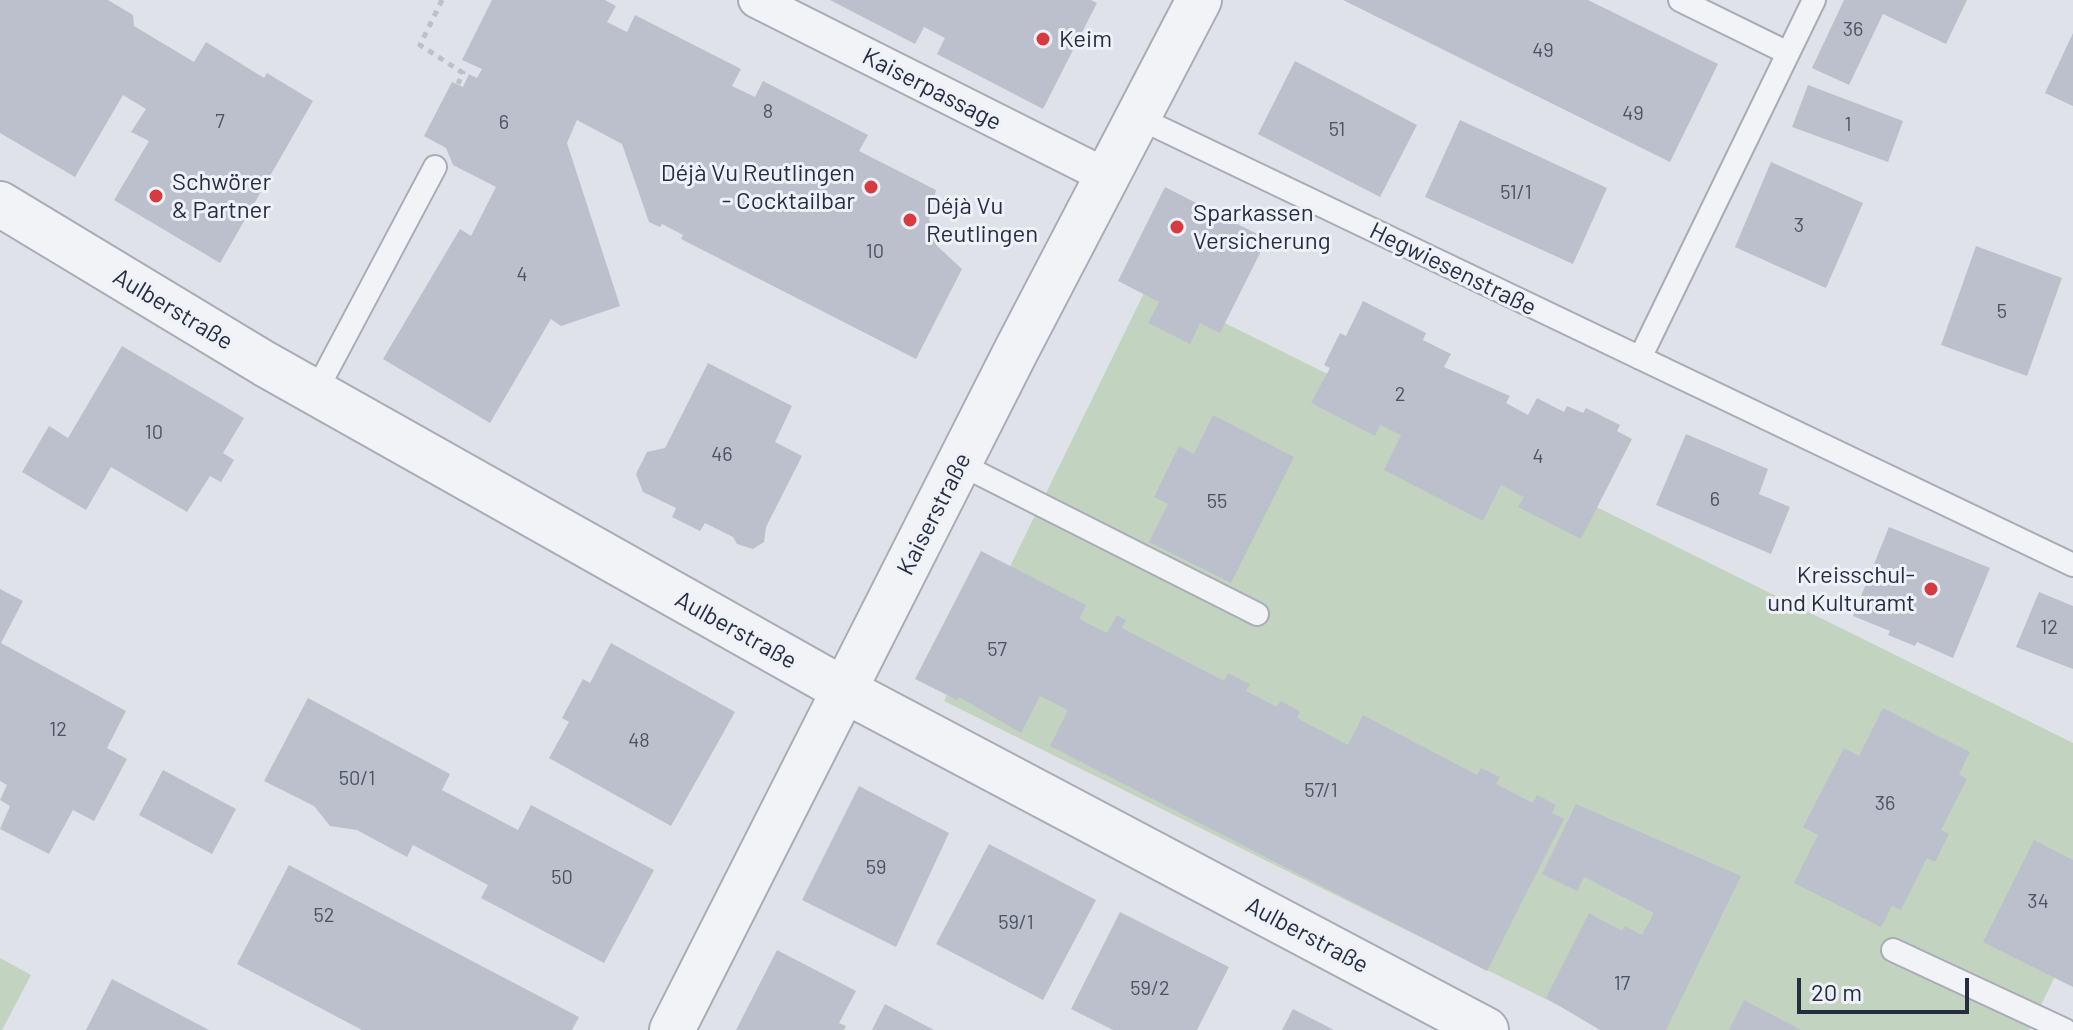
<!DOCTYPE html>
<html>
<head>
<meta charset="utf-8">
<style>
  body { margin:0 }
  #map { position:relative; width:2073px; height:1030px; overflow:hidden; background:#dfe2e9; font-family:Barlow,sans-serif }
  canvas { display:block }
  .scale { position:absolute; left:1797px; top:978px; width:172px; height:36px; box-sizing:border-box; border:4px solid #262d41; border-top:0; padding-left:10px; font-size:24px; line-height:28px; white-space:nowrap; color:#262d41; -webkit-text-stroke:6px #eef1f7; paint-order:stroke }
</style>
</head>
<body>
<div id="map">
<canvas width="2073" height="1030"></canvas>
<div class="scale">20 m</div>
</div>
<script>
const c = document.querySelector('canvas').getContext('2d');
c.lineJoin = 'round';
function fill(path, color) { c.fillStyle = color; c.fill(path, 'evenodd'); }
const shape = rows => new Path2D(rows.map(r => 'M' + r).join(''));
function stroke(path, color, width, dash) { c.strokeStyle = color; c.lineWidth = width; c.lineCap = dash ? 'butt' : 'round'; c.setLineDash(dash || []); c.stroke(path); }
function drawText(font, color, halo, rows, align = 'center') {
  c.font = font + ' Barlow,sans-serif'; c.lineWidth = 6; c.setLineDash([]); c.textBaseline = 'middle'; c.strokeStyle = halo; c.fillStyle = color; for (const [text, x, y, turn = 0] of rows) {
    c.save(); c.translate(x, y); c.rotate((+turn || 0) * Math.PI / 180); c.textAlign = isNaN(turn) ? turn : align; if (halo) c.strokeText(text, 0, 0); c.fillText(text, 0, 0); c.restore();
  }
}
fill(shape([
  [1148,285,2073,743,2073,939,2029,1030,1608,1030,944,701],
  [0,958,31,975,2,1030,0,1030]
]), '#c2d4bf');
fill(shape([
  [0,0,108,0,133,15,134,26,194,62,206,42,264,78,267,73,313,101,220,263,114,200,149,141,131,132,146,109,123,95,75,177,0,133],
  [492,0,605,0,616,6,607,22,627,32,635,15,741,69,732,86,755,97,763,81,868,135,859,151,936,190,929,219,936,245,962,269,916,359,681,239,683,235,662,224,660,227,649,222,622,144,577,120,567,143,620,306,561,326,551,319,490,423,383,359,460,229,471,236,496,187,453,165,446,148,424,136,452,82,463,87,469,74,477,78,482,69,462,60],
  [830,0,1091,0,1097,3,1043,109,937,54,945,38,924,27,915,44],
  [1343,0,1588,0,1718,64,1670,162],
  [1844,0,1967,0,1946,44,1883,14,1849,85,1812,68],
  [2073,33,2073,106,2045,93],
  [1295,61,1417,125,1380,197,1258,134],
  [1808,85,1903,121,1888,162,1792,127],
  [1460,120,1607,188,1573,264,1425,197],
  [1771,162,1863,203,1826,288,1735,247],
  [1165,187,1267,239,1220,333,1200,323,1190,344,1148,323,1159,302,1118,281],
  [1976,246,2062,278,2027,376,1941,345],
  [1363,301,1426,333,1423,340,1451,354,1444,367,1510,396,1506,403,1528,415,1537,398,1564,412,1567,406,1583,413,1586,408,1620,425,1617,431,1632,439,1581,539,1518,507,1524,497,1501,485,1483,521,1384,470,1401,435,1380,425,1375,436,1311,403,1330,368,1324,365,1340,333,1346,336],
  [122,346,244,418,223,453,234,460,221,482,210,476,187,512,111,467,86,510,22,472,49,426,68,438],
  [708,363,792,406,775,442,802,456,766,527,764,542,753,549,737,544,733,537,705,523,700,531,672,517,676,508,643,492,636,474,647,452,665,448],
  [1213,415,1294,457,1231,583,1149,542,1168,504,1154,497,1179,446,1194,454],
  [1686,434,1768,469,1759,494,1790,507,1771,554,1656,505],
  [1889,527,1990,568,1953,658,1917,642,1915,646,1888,635,1890,631,1853,616],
  [981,551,1086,605,1079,619,1107,633,1117,615,1126,620,1122,628,1224,681,1228,673,1250,684,1246,691,1277,707,1280,701,1300,711,1297,718,1348,745,1363,715,1477,775,1481,768,1500,777,1496,784,1533,803,1537,795,1556,805,1552,813,1564,819,1487,971,1050,746,1068,710,1040,696,1021,733,959,697,957,700,915,679],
  [0,589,23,601,1,643,126,711,107,748,127,759,94,821,73,810,49,854,0,829,10,806,0,800,7,785,0,781],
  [2039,592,2073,606,2073,669,2016,647],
  [611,643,735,712,671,826,549,758,569,722,562,718,583,679,590,683],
  [308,698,450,774,442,790,518,830,531,805,654,870,604,963,481,898,488,885,413,845,407,857,357,830,330,826,314,806,264,781],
  [1883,708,1970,752,1959,774,1967,779,1941,830,1949,834,1935,862,1927,858,1901,910,1892,906,1881,927,1794,883,1818,835,1803,827,1844,748,1859,756],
  [163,770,236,809,212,854,139,815],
  [859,786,949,833,896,947,802,900],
  [1576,804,1741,876,1666,1030,1600,1030,1546,998,1589,913,1622,931,1625,926,1642,935,1654,913,1584,877,1577,891,1542,874],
  [2034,840,2073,860,2073,987,1983,942],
  [989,844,1096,900,1043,1000,936,944],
  [289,865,579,1017,572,1030,362,1030,237,964],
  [1120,912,1229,967,1197,1030,1113,1030,1071,1009],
  [777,950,856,991,839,1023,846,1026,844,1030,736,1030],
  [112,979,209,1030,86,1030],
  [1744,1000,1801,1030,1729,1030],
  [885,1004,934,1030,872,1030],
  [1293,1009,1334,1030,1282,1030]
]), '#bbc0cc');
const service = shape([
  [1680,0,1788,53],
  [1137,117,2073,565],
  [1640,358,1814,0],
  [315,393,435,167],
  [960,464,1257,614],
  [1893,950,2065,1030]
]);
const pedestrian = shape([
  [756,0,1108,177]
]);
const minor = shape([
  [0,204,265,364,844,690,1486,1030],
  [672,1030,1016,351,1199,0]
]);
stroke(service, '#a8acb7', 26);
stroke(pedestrian, '#a8acb7', 38);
stroke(minor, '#a8acb7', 48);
stroke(shape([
  [442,0,420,45,463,73,458,84]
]), '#bdc0c8', 5, [6, 6]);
stroke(service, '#f2f3f7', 22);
stroke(pedestrian, '#f2f3f7', 34);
stroke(minor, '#f2f3f7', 44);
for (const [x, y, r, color] of [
  [1043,39,8,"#d83a40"],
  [871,187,8,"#d83a40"],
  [156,196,8,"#d83a40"],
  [910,220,8,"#d83a40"],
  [1177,227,8,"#d83a40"],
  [1931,589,8,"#d83a40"]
]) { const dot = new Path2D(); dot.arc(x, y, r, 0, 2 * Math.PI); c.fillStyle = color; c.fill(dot); stroke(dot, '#eef1f7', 3); }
drawText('20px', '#4b5264', null, [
  ["36",1853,29],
  ["49",1543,50],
  ["8",768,111],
  ["49",1633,113],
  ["7",220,121],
  ["6",504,122],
  ["1",1848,124],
  ["51",1337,129],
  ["51/1",1516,192],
  ["3",1799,225],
  ["10",875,251],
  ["4",522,274],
  ["5",2002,311],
  ["2",1400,394],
  ["10",154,432],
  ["46",722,454],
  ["4",1538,456],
  ["6",1715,499],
  ["55",1217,501],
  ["12",2049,627],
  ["57",997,649],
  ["12",58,729],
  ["48",639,740],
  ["50/1",357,778],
  ["57/1",1321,790],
  ["36",1885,803],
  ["59",876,867],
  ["50",562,877],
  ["34",2038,901],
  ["52",324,915],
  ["59/1",1016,922],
  ["17",1622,983],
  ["59/2",1150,988]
]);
drawText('24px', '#262d41', '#eef1f7', [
  ["Keim",1059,39],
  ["Déjà Vu Reutlingen",855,173,"right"],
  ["- Cocktailbar",855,201,"right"],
  ["Schwörer",172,182],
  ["& Partner",172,210],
  ["Déjà Vu",926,206],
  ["Reutlingen",926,234],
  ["Sparkassen",1193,213],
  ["Versicherung",1193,241],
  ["Kreisschul-",1915,575,"right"],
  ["und Kulturamt",1915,603,"right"]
], 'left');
drawText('24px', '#262d41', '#eef1f7', [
  ["Kaiserpassage",932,89,27],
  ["Hegwiesenstraße",1453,269,26],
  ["Aulberstraße",173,309,31],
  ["Kaiserstraße",934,514,-63],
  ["Aulberstraße",736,630,29],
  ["Aulberstraße",1307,935,28]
]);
</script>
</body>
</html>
